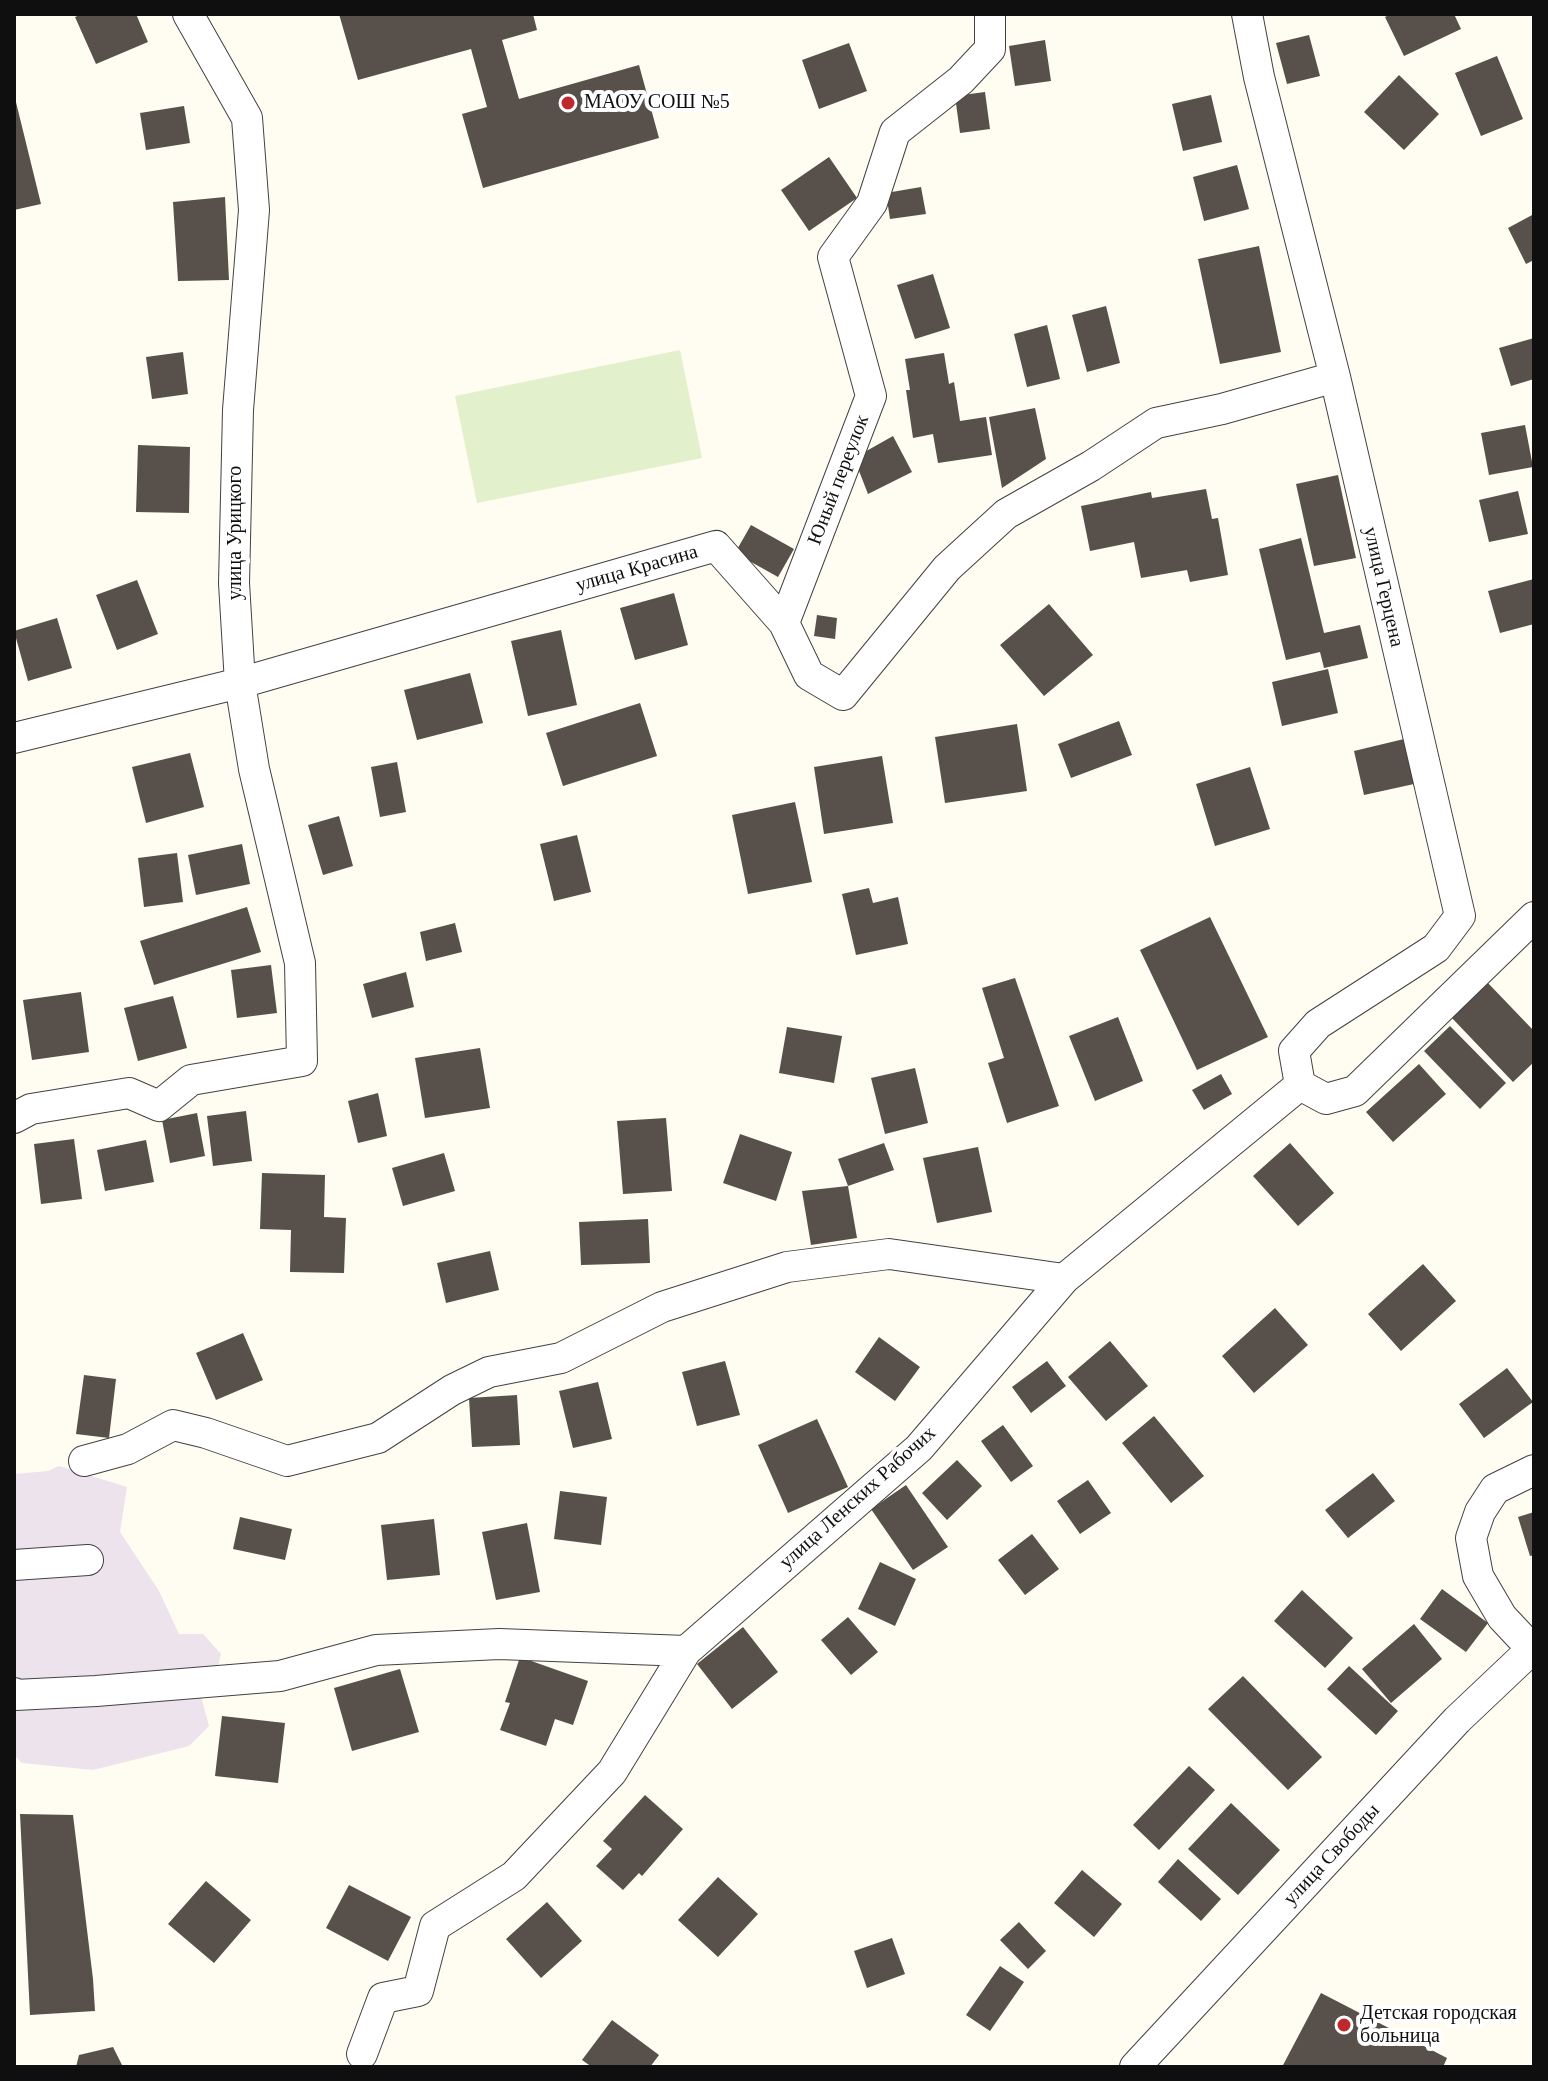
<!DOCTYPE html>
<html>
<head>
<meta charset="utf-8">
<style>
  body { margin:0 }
  #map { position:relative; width:1548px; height:2081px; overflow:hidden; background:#fffcf1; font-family:"Times New Roman",serif }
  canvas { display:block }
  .frame { position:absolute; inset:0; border:16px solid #0f0f0f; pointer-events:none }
</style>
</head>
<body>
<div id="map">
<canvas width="1548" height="2081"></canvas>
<div class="frame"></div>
</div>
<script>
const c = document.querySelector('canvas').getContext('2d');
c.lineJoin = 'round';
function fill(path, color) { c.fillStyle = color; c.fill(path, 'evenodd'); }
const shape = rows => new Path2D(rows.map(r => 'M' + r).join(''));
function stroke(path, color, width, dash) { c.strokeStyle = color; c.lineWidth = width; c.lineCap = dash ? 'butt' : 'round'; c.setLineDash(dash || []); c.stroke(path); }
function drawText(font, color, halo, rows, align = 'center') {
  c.font = font + ' "Times New Roman",serif'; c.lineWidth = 8; c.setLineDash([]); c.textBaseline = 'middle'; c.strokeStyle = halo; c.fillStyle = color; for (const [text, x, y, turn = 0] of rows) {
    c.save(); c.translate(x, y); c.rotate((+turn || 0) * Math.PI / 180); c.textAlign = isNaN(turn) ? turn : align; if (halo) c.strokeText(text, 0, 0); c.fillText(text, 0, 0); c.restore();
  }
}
fill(shape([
  [59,1466,127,1487,120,1532,159,1591,179,1634,203,1634,221,1654,216,1675,194,1670,209,1726,189,1746,93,1770,22,1763,14,1755,14,1474,48,1471]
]), '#ece3ed');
fill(shape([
  [680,350,702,458,477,503,455,396]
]), '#e3f0cc');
fill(shape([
  [82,14,136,14,148,42,96,64,75,17],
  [339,14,533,14,537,30,502,40,519,99,639,65,659,138,483,188,462,114,487,107,471,49,358,80],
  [1391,14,1454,14,1461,29,1404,56,1385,17],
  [1309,35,1320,76,1287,84,1276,43],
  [1045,40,1051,81,1015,86,1009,46],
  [849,43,867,91,819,109,802,60],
  [1497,56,1523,119,1481,136,1455,73],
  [1399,75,1439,114,1404,150,1364,112],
  [985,92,990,129,960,133,955,96],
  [14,94,41,204,14,210],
  [1211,95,1222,142,1183,151,1172,104],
  [184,106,190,143,146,150,140,113],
  [829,157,857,198,809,231,781,190],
  [1237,165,1249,209,1204,221,1193,177],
  [921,187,926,214,890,219,886,193],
  [225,197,229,280,178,281,173,202],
  [1534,214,1534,260,1526,264,1508,228],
  [1259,246,1281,352,1220,364,1198,259],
  [933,274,950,328,915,339,897,285],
  [1106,306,1120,363,1087,372,1072,315],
  [1047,325,1060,379,1027,387,1014,334],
  [1534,338,1534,379,1511,386,1499,348],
  [183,352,188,394,152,399,146,357],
  [944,353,949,384,954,382,960,421,986,417,992,455,938,463,933,434,913,438,906,390,910,390,905,359],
  [1035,408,1046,459,1002,488,989,417],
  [1525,425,1533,467,1489,475,1481,433],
  [893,436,912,472,868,494,854,458],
  [138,445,190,447,189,513,136,512],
  [1338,475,1356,558,1314,566,1296,484],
  [1206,489,1212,519,1218,518,1228,575,1190,582,1187,570,1141,578,1134,542,1090,551,1081,506,1151,492,1152,498],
  [1518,491,1528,534,1489,542,1479,500],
  [751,525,794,549,778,577,735,553],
  [1301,538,1324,633,1360,625,1368,658,1324,668,1320,652,1286,660,1259,549],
  [1534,579,1534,624,1500,633,1488,591],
  [137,580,158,634,117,650,96,595],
  [674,593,688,645,635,660,620,608],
  [1049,604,1093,655,1044,696,1000,645],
  [817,615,837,618,835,639,814,636],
  [57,618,72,668,28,681,14,631],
  [561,630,577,705,528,716,511,641],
  [1328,669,1338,713,1282,726,1272,682],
  [470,673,483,723,417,740,404,690],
  [640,703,657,756,563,786,546,733],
  [1119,721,1132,755,1071,778,1058,744],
  [1017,724,1027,791,945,803,935,737],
  [1404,739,1414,784,1364,795,1354,751],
  [190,753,204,807,146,823,132,767],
  [882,756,893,823,824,834,814,767],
  [397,762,406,812,380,817,371,767],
  [1250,767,1270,829,1215,846,1196,784],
  [795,802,812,882,748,894,732,815],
  [339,816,353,866,323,875,308,825],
  [577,835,591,892,554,901,540,844],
  [242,844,250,884,196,895,188,855],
  [177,853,183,902,144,907,138,858],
  [869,888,873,903,898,897,908,944,856,955,842,894],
  [247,907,261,952,154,985,140,941],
  [1210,917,1268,1037,1197,1070,1140,950],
  [455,923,462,952,426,961,420,932],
  [271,965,277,1013,237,1018,231,970],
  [406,972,414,1007,372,1018,363,984],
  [1015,978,1059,1106,1007,1123,988,1063,1004,1058,982,988],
  [1487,982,1534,1031,1534,1062,1513,1082,1451,1017],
  [81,992,89,1052,32,1060,23,1000],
  [173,996,187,1048,138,1061,124,1008],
  [1118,1017,1143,1081,1095,1101,1069,1036],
  [1450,1026,1506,1083,1480,1109,1424,1051],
  [787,1027,842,1036,834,1083,779,1073],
  [480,1048,490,1108,425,1118,415,1058],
  [1419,1064,1446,1094,1393,1142,1366,1112],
  [915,1068,928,1123,885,1134,871,1078],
  [1221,1074,1232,1094,1204,1110,1192,1090],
  [378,1093,387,1136,358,1143,348,1101],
  [246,1111,252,1161,213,1166,207,1116],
  [197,1113,205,1156,170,1163,162,1120],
  [666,1118,672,1191,623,1194,617,1121],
  [740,1134,792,1152,776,1201,723,1183],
  [74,1139,82,1199,41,1204,34,1144],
  [146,1140,154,1182,105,1191,97,1150],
  [884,1143,894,1170,848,1186,857,1238,811,1245,802,1191,848,1186,838,1159],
  [1290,1143,1334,1193,1298,1226,1253,1176],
  [978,1147,992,1212,937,1223,923,1158],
  [444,1153,455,1191,403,1206,392,1168],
  [262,1173,325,1175,324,1217,346,1218,344,1273,290,1272,291,1230,260,1229],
  [648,1219,650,1263,581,1265,579,1222],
  [490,1251,499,1290,446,1303,437,1263],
  [1423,1264,1456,1301,1401,1351,1368,1314],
  [1275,1308,1308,1345,1254,1393,1222,1356],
  [243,1333,263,1380,216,1400,196,1353],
  [879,1337,920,1367,895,1401,855,1372],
  [1110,1341,1148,1386,1106,1421,1068,1377],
  [725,1361,740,1415,697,1426,682,1372],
  [1047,1361,1066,1386,1031,1413,1012,1387],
  [1507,1368,1533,1402,1484,1438,1459,1404],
  [84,1375,116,1379,109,1438,76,1434],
  [598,1382,612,1439,573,1448,559,1391],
  [517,1395,520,1445,472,1447,469,1398],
  [1154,1416,1204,1476,1171,1503,1122,1443],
  [817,1419,848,1487,788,1513,758,1445],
  [1003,1425,1033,1466,1011,1482,981,1441],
  [957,1460,982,1486,947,1520,922,1493],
  [1373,1473,1395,1501,1348,1538,1325,1510],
  [1088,1480,1111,1513,1080,1534,1057,1501],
  [906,1485,948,1547,913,1570,871,1509],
  [560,1491,607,1497,601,1545,554,1539],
  [1534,1512,1534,1555,1530,1556,1518,1517],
  [240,1517,292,1529,285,1560,233,1549],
  [434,1519,440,1575,387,1580,381,1525],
  [527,1523,540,1592,496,1600,482,1532],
  [1032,1534,1059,1569,1025,1595,998,1560],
  [880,1562,916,1579,895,1626,858,1609],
  [1442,1589,1488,1623,1466,1652,1420,1619],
  [1302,1590,1353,1638,1325,1668,1274,1621],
  [848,1617,878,1652,851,1675,821,1640],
  [1414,1624,1442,1659,1391,1703,1362,1669],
  [743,1627,778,1672,732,1709,697,1664],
  [520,1657,588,1681,573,1725,555,1719,546,1746,500,1730,510,1703,505,1702],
  [1349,1666,1398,1711,1376,1735,1327,1689],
  [400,1669,419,1732,352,1751,334,1688],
  [1243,1676,1322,1757,1288,1790,1208,1709],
  [222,1716,285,1723,278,1783,215,1776],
  [1189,1766,1215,1790,1159,1850,1133,1825],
  [645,1795,683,1829,642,1876,639,1873,623,1890,596,1866,612,1849,603,1841],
  [1231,1803,1280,1850,1238,1895,1188,1849],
  [20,1814,73,1815,93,1979,95,2011,30,2015],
  [1178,1859,1221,1899,1201,1921,1158,1882],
  [1082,1870,1122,1904,1094,1937,1054,1903],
  [718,1877,758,1914,718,1957,678,1920],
  [206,1881,251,1920,214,1963,168,1924],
  [349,1885,411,1917,388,1961,326,1928],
  [547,1902,582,1941,541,1978,506,1939],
  [1019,1922,1046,1951,1028,1969,1000,1940],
  [892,1938,905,1974,867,1988,854,1951],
  [1000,1966,1024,1982,990,2031,966,2015],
  [1321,1993,1447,2058,1443,2067,1282,2067],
  [612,2020,659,2055,650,2067,592,2067,582,2060],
  [113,2047,123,2067,76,2067,79,2055]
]), '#57504b');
const minor = shape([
  [1247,14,1259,77,1335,377,1460,916,1436,948,1318,1024,1294,1051,1300,1085],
  [784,623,871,396,833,257,872,203,895,132,961,80,990,49,990,14],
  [14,738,240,683,716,546,784,623,809,675,843,695,947,568,1006,514,1091,466,1156,423,1222,409,1335,377],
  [14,1118,31,1109,129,1093,159,1106,191,1080,302,1061,300,963,254,769,240,683,234,583,238,410,254,210,247,118,188,14],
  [84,1461,128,1449,173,1425,206,1433,287,1461,378,1438,452,1390,489,1372,561,1358,662,1307,787,1267,889,1254,1064,1279],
  [14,1565,88,1560],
  [1532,1649,1502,1617,1478,1576,1471,1538,1480,1512,1495,1489,1534,1470],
  [14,1693,15,1695,96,1691,280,1676,376,1650,499,1644,686,1651],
  [362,2054,383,1998,418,1991,435,1926,514,1876,612,1772,686,1651,919,1448,1064,1279,1300,1085,1326,1099,1355,1091,1534,917],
  [1135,2067,1457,1720,1532,1649]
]);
stroke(minor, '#424242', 32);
stroke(minor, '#fff', 30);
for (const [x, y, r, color] of [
  [568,103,8,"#bd292e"],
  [1344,2025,8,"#bd292e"]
]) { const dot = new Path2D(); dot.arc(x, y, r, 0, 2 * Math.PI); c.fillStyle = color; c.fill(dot); stroke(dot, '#fff', 3); }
drawText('20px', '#0f0f0f', '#fff', [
  ["МАОУ СОШ №5",584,103],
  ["Детская городская",1360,2014],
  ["больница",1360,2037]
], 'left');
drawText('20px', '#0f0f0f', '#fff', [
  ["Юный переулок",839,480,-69],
  ["улица Урицкого",236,533,-90],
  ["улица Красина",637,569,-16],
  ["улица Герцена",1383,587,77],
  ["улица Ленских Рабочих",858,1498,-42],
  ["улица Свободы",1332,1855,-47]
]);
</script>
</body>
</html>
